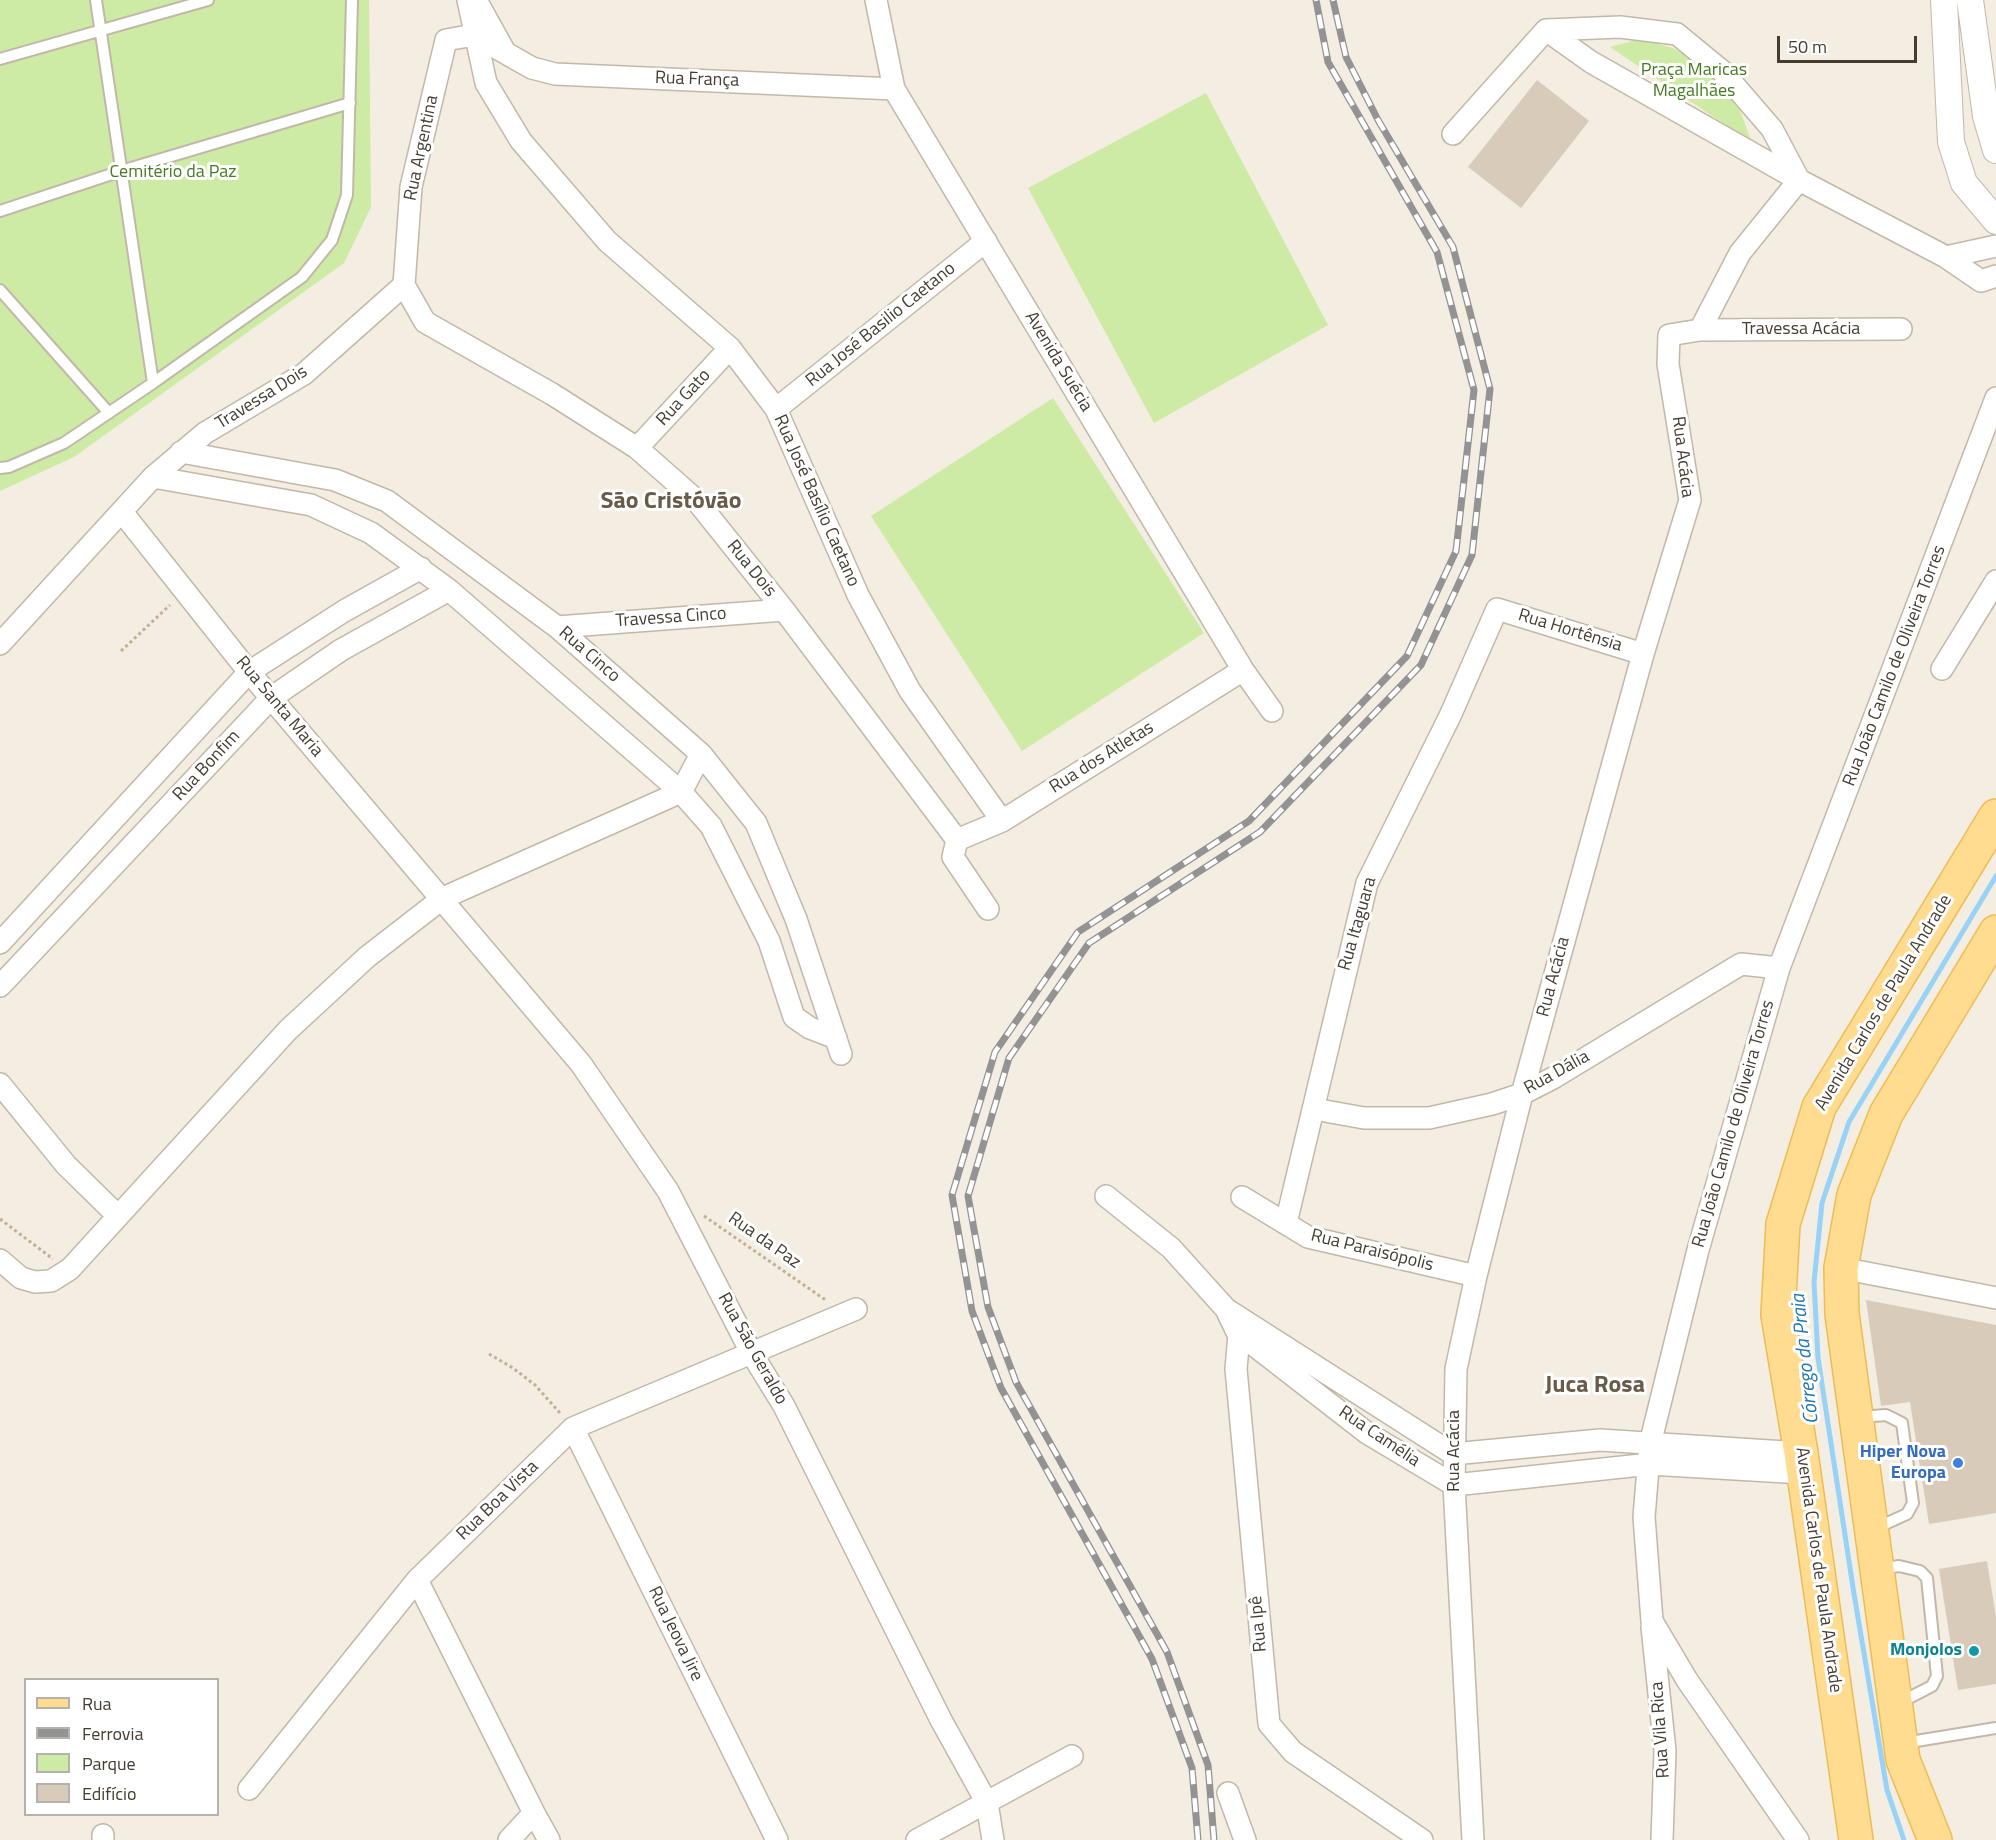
<!DOCTYPE html>
<html>
<head>
<meta charset="utf-8">
<style>
  body { margin:0 }
  #map { position:relative; width:1996px; height:1840px; overflow:hidden; background:#f3ede2; font-family:"Titillium Web",sans-serif }
  canvas { display:block }
  .legend { position:absolute; left:24px; top:1678px; width:195px; height:138px; box-sizing:border-box; background:#fff; border:2px solid #b5b1ad; margin:0; padding:8px 10px; list-style:none; font-size:18px; color:#453d32 }
  .legend li { display:flex; align-items:center; gap:12px; height:30px }
  .legend b { width:30px; border:2px solid #b5b1ad }
  .scale { position:absolute; left:1777px; top:36px; width:140px; height:27px; box-sizing:border-box; border:3px solid #453d32; border-top:0; padding-left:8px; font-size:18px; line-height:21px; white-space:nowrap; color:#453d32; -webkit-text-stroke:4px #fff; paint-order:stroke }
</style>
</head>
<body>
<div id="map">
<canvas width="1996" height="1840"></canvas>
<ul class="legend">
<li><b style="height:8px;background:#ffdc8f"></b>Rua</li>
<li><b style="height:8px;background:#939393"></b>Ferrovia</li>
<li><b style="height:16px;background:#ceeba6"></b>Parque</li>
<li><b style="height:16px;background:#d8cbba"></b>Edifício</li>
</ul>
<div class="scale">50 m</div>
</div>
<script>
const c = document.querySelector('canvas').getContext('2d');
c.lineJoin = 'round';
function fill(path, color) { c.fillStyle = color; c.fill(path, 'evenodd'); }
const shape = rows => new Path2D(rows.map(r => 'M' + r).join(''));
function stroke(path, color, width, dash) { c.strokeStyle = color; c.lineWidth = width; c.lineCap = dash ? 'butt' : 'round'; c.setLineDash(dash || []); c.stroke(path); }
function drawText(font, color, halo, rows, align = 'center') {
  c.font = font + ' "Titillium Web",sans-serif'; c.lineWidth = 6; c.setLineDash([]); c.textBaseline = 'middle'; c.strokeStyle = halo; c.fillStyle = color; for (const [text, x, y, turn = 0] of rows) {
    c.save(); c.translate(x, y); c.rotate((+turn || 0) * Math.PI / 180); c.textAlign = isNaN(turn) ? turn : align; if (halo) c.strokeText(text, 0, 0); c.fillText(text, 0, 0); c.restore();
  }
}
fill(shape([
  [0,0,369,0,371,207,344,263,74,457,0,491],
  [1641,39,1673,48,1707,67,1734,94,1752,143,1610,47],
  [1206,93,1328,325,1154,423,1028,188],
  [1053,398,1204,633,1022,751,871,516]
]), '#ceeba6');
stroke(shape([
  [1904,1840,1887,1790,1854,1594,1818,1358,1814,1282,1822,1203,1849,1122,1996,876]
]), '#98d2f6', 5);
fill(shape([
  [1537,80,1589,121,1521,208,1468,167],
  [1866,1300,1996,1325,1996,1513,1929,1524,1910,1402,1881,1406],
  [1987,1561,1996,1617,1996,1684,1958,1690,1939,1569]
]), '#d8cbba');
const service = shape([
  [96,0,153,383],
  [0,59,208,0],
  [0,211,121,171,350,103],
  [0,290,109,413],
  [0,468,9,467,64,443,153,383,302,277,332,240,347,195,352,0],
  [1860,1417,1886,1415,1902,1423,1913,1503,1907,1514,1874,1529],
  [1880,1569,1899,1566,1920,1571,1927,1578,1937,1676,1932,1686,1899,1703],
  [1904,1743,1996,1728]
]);
const minor = shape([
  [468,0,486,83,521,141,607,241,730,348,776,409,858,595,910,691,1002,821],
  [476,0,505,52],
  [876,0,894,89,1243,670,1272,711],
  [1546,30,1591,62,1799,180,1946,257,1981,281,1996,276],
  [474,35,532,68,555,74,894,89],
  [1453,134,1546,30],
  [1946,257,1996,246],
  [404,285,425,322,552,394,637,448,696,500,784,610,957,840,953,857,988,909],
  [404,285,411,187,446,40,474,35],
  [1700,330,1901,329],
  [776,409,986,241],
  [637,448,730,348],
  [181,452,335,480,387,501,557,627,701,754,756,823,796,919,841,1054],
  [153,477,311,505,371,533,449,590,681,792,711,826,769,941,794,1017,810,1028,836,1038],
  [122,512,249,672,581,1064,668,1191,752,1354,784,1406,941,1720,987,1803,993,1840],
  [557,627,784,610],
  [0,644,153,477,205,433,304,374,404,285],
  [1942,669,1996,581],
  [957,840,1002,821,1243,670],
  [0,943,249,672,344,611,421,568],
  [0,986,271,698,341,650,449,590],
  [0,1084,66,1165,117,1215],
  [1314,1109,1364,1118,1429,1118,1492,1104,1522,1094,1553,1078,1741,964,1779,968],
  [1106,1196,1171,1248,1226,1309,1237,1332,1367,1433,1454,1485,1650,1464,1803,1473],
  [1242,1197,1308,1237,1476,1276],
  [1286,1223,1367,883,1450,716,1497,609,1643,654],
  [0,1260,21,1278,35,1282,51,1281,70,1269,288,1030,367,957,443,898,681,792,701,754],
  [1841,1268,1996,1298],
  [1226,1309,1453,1454,1600,1440,1801,1453],
  [1240,1323,1236,1369,1269,1724,1293,1752,1422,1840],
  [573,1428,777,1840],
  [1652,1627,1665,1751,1662,1840],
  [249,1789,417,1580],
  [1228,1793,1245,1840],
  [534,1813,549,1840],
  [103,1835,103,1840],
  [509,1840,534,1813,417,1580,573,1428,856,1309],
  [917,1840,1072,1756],
  [1473,1840,1454,1485,1456,1369,1476,1276,1522,1094,1643,654,1690,500,1668,364,1669,335,1700,330,1740,253,1799,180,1772,129,1722,71,1677,34,1620,27,1546,30],
  [1798,1840,1687,1680,1652,1621,1644,1517,1650,1444,1698,1250,1779,968,1996,398]
]);
const tertiary = shape([
  [1944,0,1951,142,1964,183,1996,221],
  [1970,0,1986,116,1996,150]
]);
const primary = shape([
  [1856,1840,1801,1453,1778,1315,1783,1224,1819,1107,1996,816],
  [1935,1840,1903,1760,1842,1314,1841,1268,1854,1195,1886,1114,1996,932]
]);
stroke(service, '#c2b8a7', 14);
stroke(minor, '#c2b8a7', 24);
stroke(tertiary, '#c2b8a7', 28);
stroke(primary, '#eebc55', 36);
stroke(shape([
  [121,651,170,605],
  [704,1216,827,1301],
  [0,1219,53,1259],
  [489,1354,513,1368,535,1385,560,1413]
]), '#c2b094', 3, [3, 3]);
stroke(service, '#fff', 10);
stroke(minor, '#fff', 21);
stroke(tertiary, '#fff', 26);
stroke(primary, '#ffdc8f', 33);
const rail = shape([
  [1198,1840,1192,1768,1152,1659,1001,1388,972,1311,952,1195,995,1052,1078,932,1249,821,1407,656,1456,551,1474,390,1437,252,1328,62,1316,0],
  [1214,1840,1208,1765,1167,1652,1016,1382,988,1307,968,1196,1009,1058,1089,943,1260,832,1421,665,1472,555,1490,389,1453,247,1378,120,1346,57,1333,0]
]);
stroke(rail, '#939393', 7);
stroke(rail, '#fff', 4.5, [14]);
for (const [x, y, r, color] of [
  [1958,1463,6,"#3f7fe0"],
  [1974,1651,6,"#0f9aa8"]
]) { const dot = new Path2D(); dot.arc(x, y, r, 0, 2 * Math.PI); c.fillStyle = color; c.fill(dot); stroke(dot, '#fff', 2); }
drawText('18px', '#467b21', '#fff', [
  ["Praça Maricas",1694,71],
  ["Magalhães",1694,92],
  ["Cemitério da Paz",173,173]
]);
drawText('18px', '#453d32', '#fff', [
  ["Rua França",697,80,2],
  ["Rua Argentina",422,148,-78],
  ["Rua José Basilio Caetano",881,325,-39],
  ["Travessa Acácia",1801,330],
  ["Avenida Suécia",1058,362,59],
  ["Travessa Dois",262,398,-32],
  ["Rua Gato",684,398,-47],
  ["Rua Acácia",1682,457,83],
  ["Rua José Basílio Caetano",816,501,66],
  ["Rua Dois",751,569,51],
  ["Travessa Cinco",671,618,-4],
  ["Rua Hortênsia",1570,631,17],
  ["Rua Cinco",589,655,41],
  ["Rua João Camilo de Oliveira Torres",1895,666,-69],
  ["Rua Santa Maria",279,707,50],
  ["Rua dos Atletas",1102,758,-32],
  ["Rua Bonfim",207,766,-47],
  ["Rua Itaguara",1358,924,-74],
  ["Rua Acácia",1554,977,-75],
  ["Avenida Carlos de Paula Andrade",1884,1003,-59],
  ["Rua Dália",1557,1073,-29],
  ["Rua João Camilo de Oliveira Torres",1734,1124,-74],
  ["Rua da Paz",764,1241,35],
  ["Rua Paraisópolis",1372,1251,14],
  ["Rua São Geraldo",752,1349,61],
  ["Rua Camélia",1379,1437,34],
  ["Rua Acácia",1455,1451,-90],
  ["Rua Boa Vista",498,1501,-44],
  ["Avenida Carlos de Paula Andrade",1818,1570,82],
  ["Rua Ipê",1259,1624,-95],
  ["Rua Jeova Jire",675,1634,64],
  ["Rua Vila Rica",1661,1730,-94]
]);
drawText('bold 18px', '#366cbe', '#fff', [
  ["Hiper Nova",1946,1453],
  ["Europa",1946,1474]
], 'right');
drawText('bold 18px', '#0d838f', '#fff', [
  ["Monjolos",1962,1651]
], 'right');
drawText('italic 20px', '#2279b1', '#fff', [
  ["Córrego da Praia",1806,1359,-96]
]);
drawText('bold 24px', '#685b48', '#fff', [
  ["São Cristóvão",671,502],
  ["Juca Rosa",1595,1386]
]);
</script>
</body>
</html>
